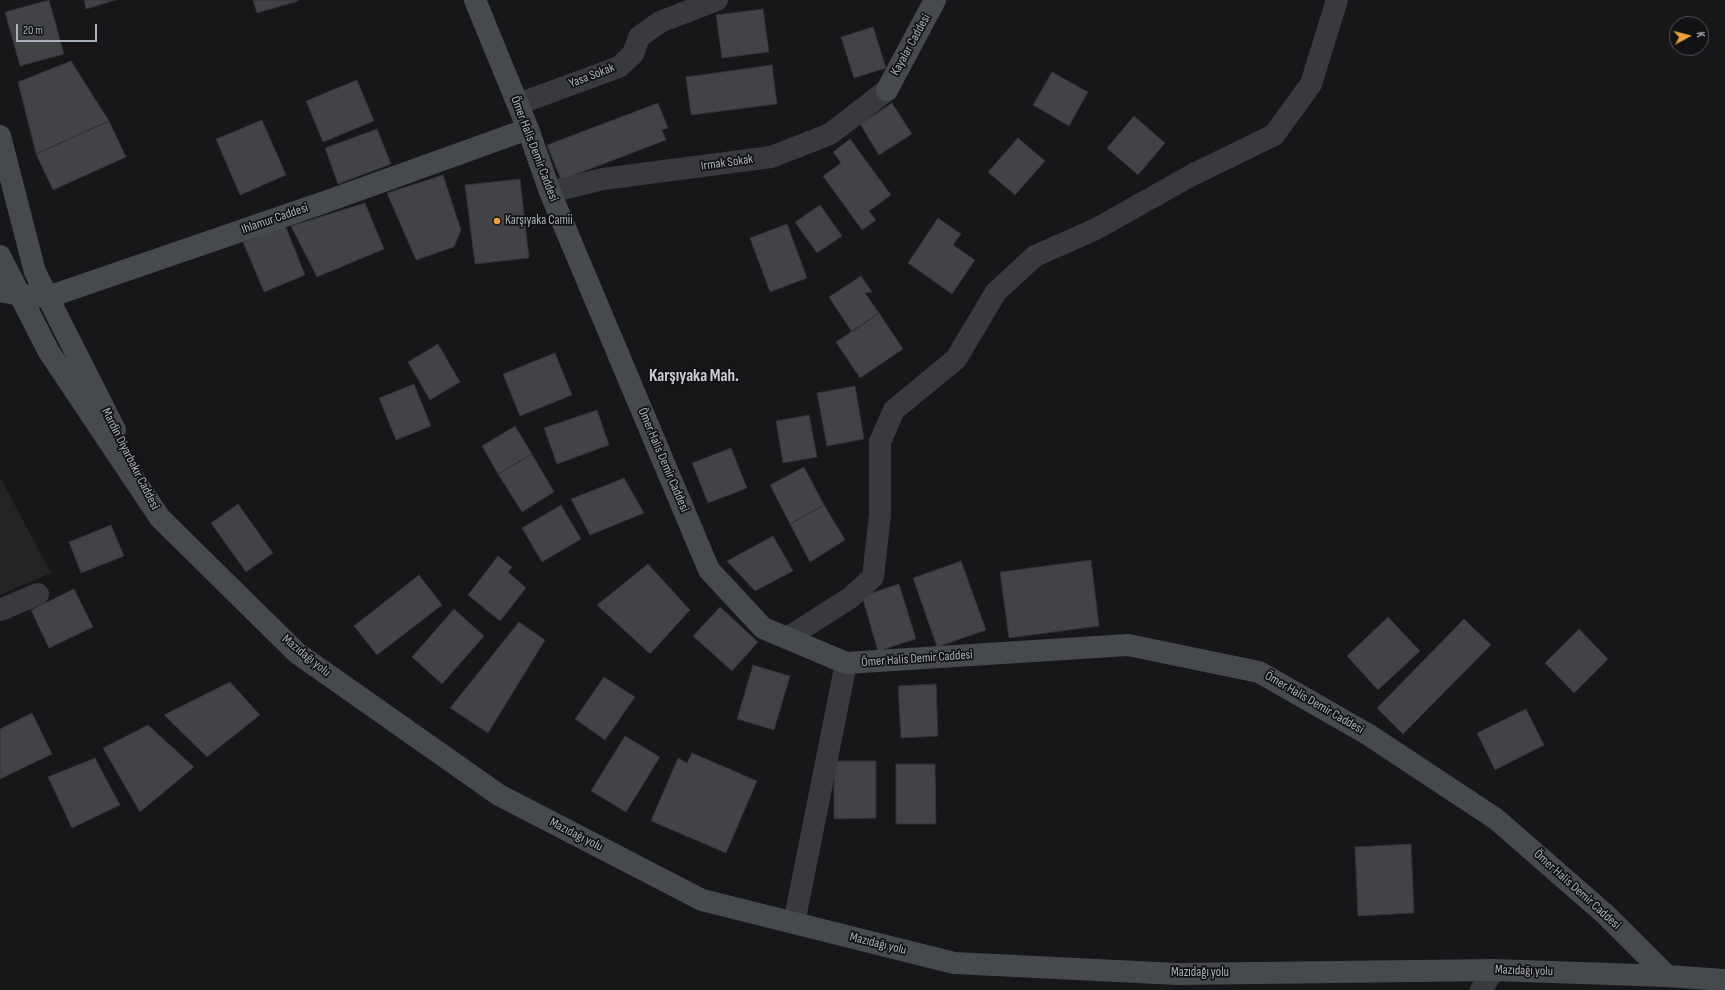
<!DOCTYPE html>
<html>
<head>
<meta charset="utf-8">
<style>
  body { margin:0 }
  #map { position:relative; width:1725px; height:990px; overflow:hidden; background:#171719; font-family:"Sofia Sans Condensed",sans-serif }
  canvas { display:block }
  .north { position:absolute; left:1669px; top:16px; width:40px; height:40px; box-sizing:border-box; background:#121214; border:1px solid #4f5156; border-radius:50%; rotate:83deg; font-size:11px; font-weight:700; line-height:16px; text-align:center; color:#aab0b9 }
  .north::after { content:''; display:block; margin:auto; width:14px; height:18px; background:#eea33a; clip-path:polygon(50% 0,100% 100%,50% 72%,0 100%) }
  .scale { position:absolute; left:16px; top:24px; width:81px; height:18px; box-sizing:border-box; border:2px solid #aab0b9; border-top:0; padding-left:5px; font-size:12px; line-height:14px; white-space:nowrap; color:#aab0b9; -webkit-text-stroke:3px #121214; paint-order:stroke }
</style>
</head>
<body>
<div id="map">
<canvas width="1725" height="990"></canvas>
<div class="north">K</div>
<div class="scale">20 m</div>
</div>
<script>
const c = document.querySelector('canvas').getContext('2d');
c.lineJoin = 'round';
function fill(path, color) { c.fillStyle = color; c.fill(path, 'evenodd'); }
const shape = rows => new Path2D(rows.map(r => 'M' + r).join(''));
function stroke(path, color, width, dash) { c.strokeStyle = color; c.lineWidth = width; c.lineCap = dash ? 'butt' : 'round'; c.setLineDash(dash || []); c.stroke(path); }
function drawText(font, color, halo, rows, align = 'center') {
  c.font = font + ' "Sofia Sans Condensed",sans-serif'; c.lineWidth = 3.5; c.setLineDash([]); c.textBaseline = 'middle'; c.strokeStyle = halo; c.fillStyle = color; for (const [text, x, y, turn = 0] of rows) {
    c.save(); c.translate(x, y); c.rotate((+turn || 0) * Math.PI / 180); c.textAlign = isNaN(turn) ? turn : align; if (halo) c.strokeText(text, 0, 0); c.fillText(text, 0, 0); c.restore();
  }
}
fill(shape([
  [0,477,51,573,0,595]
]), '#232426');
const building = shape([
  [49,0,64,54,20,66,5,12,49,0],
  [84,0,116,0,86,9,84,0],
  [253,0,298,0,298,1,257,13,253,0],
  [763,9,769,52,722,58,716,15,763,9],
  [873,27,886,68,854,78,841,37,873,27],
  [71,61,109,121,36,154,18,82,71,61],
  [772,65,777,104,691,115,686,77,772,65],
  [1052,72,1088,92,1069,126,1033,105,1052,72],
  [357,80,374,121,323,142,306,101,357,80],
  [658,103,668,128,662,130,666,140,561,180,547,145,658,103],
  [892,103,912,134,879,155,860,124,892,103],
  [1134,116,1165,143,1138,175,1107,148,1134,116],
  [262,120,286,175,240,195,216,139,262,120],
  [109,121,126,157,53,190,36,154,109,121],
  [377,129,391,164,338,184,325,148,377,129],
  [1018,138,1045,161,1015,195,988,172,1018,138],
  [850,139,891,195,869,211,876,220,862,230,823,176,841,163,833,152,850,139],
  [443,175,461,230,454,247,416,260,387,193,443,175],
  [520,179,529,258,475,264,465,185,520,179],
  [365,203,384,249,317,277,291,226,365,203],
  [820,205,842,236,817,253,795,222,820,205],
  [938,218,961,234,953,245,975,260,952,294,908,263,938,218],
  [787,224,807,278,770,292,750,238,787,224],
  [285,225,305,275,264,292,243,242,285,225],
  [861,276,872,292,865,293,879,313,852,332,829,297,861,276],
  [879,313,903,349,860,378,836,342,879,313],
  [438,344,460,382,430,400,408,362,438,344],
  [555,353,572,395,520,416,503,374,555,353],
  [414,384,431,426,396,440,379,398,414,384],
  [855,386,864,439,827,446,817,393,855,386],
  [597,410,609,445,557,464,544,428,597,410],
  [809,415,817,457,783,463,776,421,809,415],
  [515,426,532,454,498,474,482,446,515,426],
  [731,448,747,488,708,503,692,463,731,448],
  [532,454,554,492,522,512,498,474,532,454],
  [804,467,824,505,790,524,770,485,804,467],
  [624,478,644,513,590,535,571,499,624,478],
  [238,504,273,553,246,572,211,523,238,504],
  [561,505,581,539,542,562,522,528,561,505],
  [824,505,845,540,810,562,790,524,824,505],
  [111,525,124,556,81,573,69,542,111,525],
  [773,536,793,571,755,591,727,561,773,536],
  [498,556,512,567,508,572,526,588,500,621,468,595,498,556],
  [1091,560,1099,626,1009,638,1000,572,1091,560],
  [961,561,986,630,937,647,913,578,961,561],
  [648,564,690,610,650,654,597,605,648,564],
  [419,575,442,605,377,655,354,626,419,575],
  [899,584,916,639,878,651,862,596,899,584],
  [74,589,93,627,49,648,31,610,74,589],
  [720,607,758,642,732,671,693,636,720,607],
  [454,609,484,636,442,684,412,657,454,609],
  [1388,617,1420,651,1378,690,1347,656,1388,617],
  [1464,619,1491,645,1403,734,1377,708,1464,619],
  [519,622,545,640,488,733,450,708,519,622],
  [1579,629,1608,659,1574,693,1545,663,1579,629],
  [753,665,790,676,774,730,737,719,753,665],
  [604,677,635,697,605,740,575,719,604,677],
  [230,682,260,715,207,757,164,715,230,682],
  [936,684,938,736,901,738,898,686,936,684],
  [1526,709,1544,745,1495,770,1477,733,1526,709],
  [32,713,52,754,0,779,0,729,32,713],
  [148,725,194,767,140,812,103,748,148,725],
  [625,736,660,757,626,812,591,791,625,736],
  [692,753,757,781,726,853,651,821,678,758,687,763,692,753],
  [95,758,120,805,72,828,48,777,95,758],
  [834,761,876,761,876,818,834,819,834,761],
  [896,764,935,764,936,824,896,824,896,764],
  [1411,844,1414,913,1358,916,1355,847,1411,844]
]);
fill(building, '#414346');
stroke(building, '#313235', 1);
stroke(shape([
  [518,104,619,67,633,54,639,37,660,22,717,0],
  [550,192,603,179,771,157,830,134,887,90],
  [0,610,38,594],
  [787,638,850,598,873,577,880,515,880,442,894,410,956,359,996,292,1035,256,1096,229,1192,175,1274,135,1311,84,1337,0],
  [794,923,846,663],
  [1481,990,1494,970]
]), '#383a3e', 22);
stroke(shape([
  [475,0,528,129,550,192,709,570,763,628,846,663,1128,645,1259,672,1369,735,1496,819,1605,914,1667,976],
  [887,90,935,0],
  [0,136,35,272,115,430],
  [0,256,49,352,160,518,297,653,499,795,702,900,954,963,1178,974,1494,970,1667,976,1725,980],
  [0,291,20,295,48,297,325,202,528,129]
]), '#46494e', 22);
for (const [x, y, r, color] of [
  [497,221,4,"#eea33a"]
]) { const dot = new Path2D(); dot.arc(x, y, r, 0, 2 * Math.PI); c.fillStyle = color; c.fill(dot); stroke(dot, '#121214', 1.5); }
drawText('13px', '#aab0b9', '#121214', [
  ["Kayalar Caddesi",911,45,-61],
  ["Yasa Sokak",592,76,-21],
  ["Ömer Halis Demir Caddesi",534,149,69],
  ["Irmak Sokak",727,163,-8],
  ["Ihlamur Caddesi",275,219,-19],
  ["Mardin Diyarbakır Caddesi",130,459,63],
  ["Ömer Halis Demir Caddesi",663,460,67],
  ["Mazıdağı yolu",306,656,39],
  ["Ömer Halis Demir Caddesi",917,659,-4],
  ["Ömer Halis Demir Caddesi",1314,703,30],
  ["Mazıdağı yolu",576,835,27],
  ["Ömer Halis Demir Caddesi",1577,890,42],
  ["Mazıdağı yolu",878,944,14],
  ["Mazıdağı yolu",1524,971,2],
  ["Mazıdağı yolu",1200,973]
]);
drawText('13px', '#aab0b9', '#121214', [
  ["Karşıyaka Camii",505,221]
], 'left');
drawText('bold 17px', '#cbced5', '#121214', [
  ["Karşıyaka Mah.",694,377]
]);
</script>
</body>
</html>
